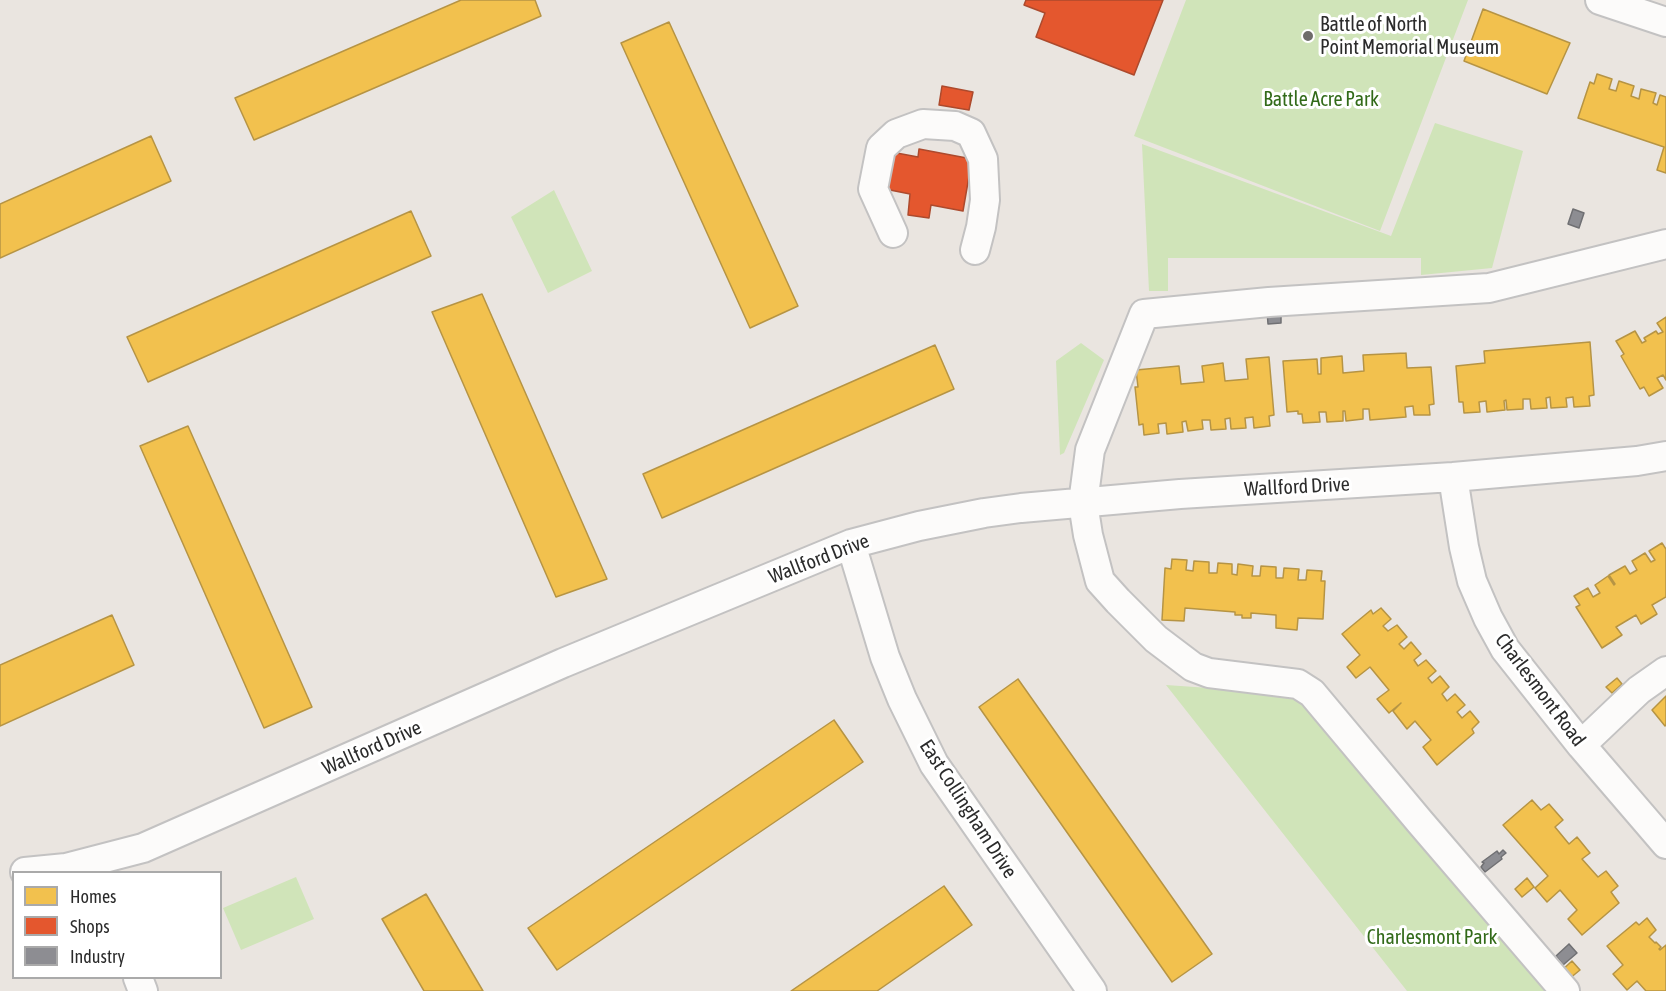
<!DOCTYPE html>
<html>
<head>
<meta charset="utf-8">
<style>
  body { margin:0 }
  #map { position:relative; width:1666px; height:991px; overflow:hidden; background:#eae5e0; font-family:"Asap Condensed",sans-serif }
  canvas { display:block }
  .legend { position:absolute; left:12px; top:871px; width:210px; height:108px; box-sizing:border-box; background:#fff; border:2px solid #aaa; margin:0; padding:8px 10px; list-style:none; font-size:18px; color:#2b2b2b }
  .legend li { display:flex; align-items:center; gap:12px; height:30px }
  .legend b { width:30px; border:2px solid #aaa }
</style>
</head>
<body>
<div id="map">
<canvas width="1666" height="991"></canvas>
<ul class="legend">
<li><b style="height:16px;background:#f2c14e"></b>Homes</li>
<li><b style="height:16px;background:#e4572e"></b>Shops</li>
<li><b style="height:16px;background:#8d8d92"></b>Industry</li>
</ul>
</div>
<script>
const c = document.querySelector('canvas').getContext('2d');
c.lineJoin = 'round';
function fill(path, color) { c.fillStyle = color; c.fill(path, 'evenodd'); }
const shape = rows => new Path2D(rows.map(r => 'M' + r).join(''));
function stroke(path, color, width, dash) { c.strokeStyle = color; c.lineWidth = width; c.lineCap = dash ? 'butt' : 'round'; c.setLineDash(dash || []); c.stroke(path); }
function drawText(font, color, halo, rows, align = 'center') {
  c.font = font + ' "Asap Condensed",sans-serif'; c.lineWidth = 6; c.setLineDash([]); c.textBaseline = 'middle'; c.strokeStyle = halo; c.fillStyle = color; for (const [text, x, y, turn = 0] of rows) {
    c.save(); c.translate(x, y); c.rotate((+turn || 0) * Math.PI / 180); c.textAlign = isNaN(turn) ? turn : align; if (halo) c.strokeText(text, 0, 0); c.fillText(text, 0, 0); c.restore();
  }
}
fill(shape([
  [1186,0,1468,0,1380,231,1134,136],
  [1435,123,1523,151,1492,268,1421,275,1421,258,1168,258,1168,291,1149,291,1142,144,1391,236],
  [554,190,592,271,548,293,511,217],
  [1081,343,1104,360,1064,453,1060,455,1056,361],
  [1166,685,1296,694,1547,991,1407,991],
  [296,877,314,919,241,950,223,908]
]), '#d0e4b9');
const homes = shape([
  [461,0,535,0,541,16,254,140,235,98,461,0],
  [1483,9,1570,43,1547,94,1464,61,1483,9],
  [669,22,798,306,750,328,621,43,669,22],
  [1597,74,1612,79,1609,89,1616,91,1619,81,1634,86,1631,96,1639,99,1641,89,1656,93,1653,103,1657,105,1660,95,1666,97,1666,173,1657,170,1664,147,1578,118,1590,82,1594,84,1597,74],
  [151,136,171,181,0,258,0,204,151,136],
  [411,211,431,256,148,382,127,337,411,211],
  [482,294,607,579,556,597,432,312,482,294],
  [1666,317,1666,380,1663,375,1657,378,1663,388,1649,396,1644,387,1640,389,1621,356,1624,354,1616,341,1635,331,1642,343,1646,341,1644,338,1656,331,1658,334,1663,332,1657,323,1666,317],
  [1590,342,1594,395,1589,396,1590,406,1574,407,1573,397,1566,398,1567,407,1551,408,1550,397,1546,398,1547,408,1531,409,1530,399,1523,399,1523,409,1507,410,1506,400,1504,401,1505,410,1487,412,1486,401,1479,402,1480,412,1464,413,1463,402,1459,402,1456,366,1485,363,1484,351,1590,342],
  [935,345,954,389,662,518,643,474,935,345],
  [1406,353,1407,368,1431,367,1434,404,1429,405,1430,415,1414,415,1413,406,1405,407,1406,417,1370,420,1369,409,1363,409,1363,419,1346,421,1345,411,1343,411,1343,421,1327,422,1326,412,1319,412,1320,422,1303,423,1302,414,1298,414,1298,411,1287,412,1283,361,1317,359,1318,374,1321,374,1321,358,1342,356,1343,373,1364,371,1363,355,1406,353],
  [1269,357,1274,415,1269,416,1270,426,1254,428,1253,417,1245,418,1246,428,1231,429,1230,418,1225,419,1226,429,1211,430,1210,420,1202,420,1203,429,1188,431,1186,421,1182,422,1183,432,1167,434,1166,423,1158,424,1159,433,1144,435,1143,424,1139,425,1135,387,1138,387,1136,370,1179,366,1181,384,1204,382,1202,366,1223,363,1225,381,1248,379,1246,359,1269,357],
  [188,426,312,707,264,728,140,446,188,426],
  [1662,543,1666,549,1666,597,1652,605,1657,614,1641,624,1636,615,1616,627,1622,635,1602,648,1576,607,1580,605,1574,596,1588,588,1593,597,1600,593,1595,585,1608,576,1614,585,1615,584,1609,575,1625,566,1630,574,1637,570,1632,561,1645,553,1651,562,1655,560,1649,551,1662,543],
  [1172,559,1187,560,1186,570,1193,571,1194,561,1209,562,1209,573,1217,573,1218,563,1232,564,1232,574,1237,575,1238,564,1253,566,1252,576,1260,576,1261,566,1276,567,1276,578,1283,578,1284,568,1299,569,1298,580,1306,580,1307,570,1322,571,1321,581,1325,581,1323,619,1298,618,1297,630,1276,628,1276,615,1251,613,1251,618,1242,618,1242,615,1235,615,1235,612,1185,608,1184,621,1162,620,1165,568,1171,569,1172,559],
  [1381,608,1391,619,1383,626,1388,631,1397,625,1407,637,1399,644,1404,649,1411,642,1421,654,1414,660,1418,666,1426,660,1436,671,1428,678,1432,683,1440,676,1449,687,1442,694,1447,701,1455,694,1465,705,1457,712,1462,718,1470,711,1479,722,1472,729,1474,733,1437,765,1423,747,1431,740,1415,721,1407,729,1393,711,1401,703,1389,713,1377,699,1389,690,1370,667,1356,678,1347,667,1360,655,1342,634,1371,610,1373,614,1381,608],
  [112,615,134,665,0,726,0,665,112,615],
  [1617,678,1622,684,1612,693,1606,687,1617,678],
  [1018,679,1212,954,1172,982,979,707,1018,679],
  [1666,696,1666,725,1665,726,1652,710,1666,696],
  [834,720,863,762,557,970,528,928,834,720],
  [1532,800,1541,810,1549,804,1563,820,1555,827,1569,844,1577,837,1590,853,1582,859,1598,877,1606,871,1618,886,1611,892,1619,903,1582,935,1568,919,1577,910,1560,890,1547,902,1535,888,1548,876,1503,825,1532,800],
  [1527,878,1534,887,1522,897,1515,889,1527,878],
  [944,886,972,925,877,991,791,991,944,886],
  [426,894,483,991,424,991,382,919,426,894],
  [1647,918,1656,930,1649,937,1655,943,1656,942,1661,947,1659,949,1660,950,1666,945,1666,991,1646,991,1637,981,1627,990,1613,974,1623,965,1607,946,1636,922,1639,925,1647,918],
  [1572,961,1580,970,1569,979,1561,971,1572,961]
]);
fill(homes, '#f2c14e');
stroke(homes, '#b69444', 1.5);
const shops = shape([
  [1026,0,1163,0,1134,75,1036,37,1045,13,1024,5,1026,0],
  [942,86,973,92,969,110,939,105,942,86],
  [919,149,972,159,963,211,931,205,929,218,908,215,910,194,880,188,886,151,918,157,919,149]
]);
fill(shops, '#e4572e');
stroke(shops, '#ac4a2d', 1.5);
const industry = shape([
  [1573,209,1584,213,1579,228,1568,224,1573,209],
  [1281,310,1281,323,1268,324,1267,311,1281,310],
  [1503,850,1506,853,1501,857,1502,859,1485,872,1481,867,1484,863,1482,862,1497,851,1499,854,1503,850],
  [1569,944,1577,953,1563,965,1556,956,1569,944]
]);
fill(industry, '#8d8d92');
stroke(industry, '#707073', 1.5);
const minor = shape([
  [1600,0,1666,22],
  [893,233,873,189,881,148,896,134,923,124,955,126,971,133,983,159,985,200,981,227,975,250],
  [1453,477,1464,547,1472,581,1488,618,1505,649,1581,745,1666,844],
  [851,544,885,657,902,699,934,764,1092,991],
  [1581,745,1639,690,1666,671],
  [25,872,66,868,143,848,563,663,851,544,919,526,984,513,1021,508,1180,494,1453,477,1637,461,1666,456],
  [138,978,143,991],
  [1565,991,1420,822,1312,693,1298,684,1209,673,1193,667,1156,639,1118,601,1100,581,1088,535,1083,503,1090,450,1144,314,1269,302,1489,288,1666,244]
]);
stroke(minor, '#c3c2c2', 32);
stroke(minor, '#fcfbfa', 28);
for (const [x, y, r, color] of [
  [1308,36,6,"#6e6c6a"]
]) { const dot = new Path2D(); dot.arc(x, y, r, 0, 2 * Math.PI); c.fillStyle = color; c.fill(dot); stroke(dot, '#fff', 2); }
drawText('20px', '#2b2b2b', '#fff', [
  ["Battle of North",1320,25],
  ["Point Memorial Museum",1320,48]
], 'left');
drawText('20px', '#326a19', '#fff', [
  ["Battle Acre Park",1321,100],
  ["Charlesmont Park",1432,938]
]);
drawText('20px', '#2b2b2b', '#fff', [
  ["Wallford Drive",1297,487,-3],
  ["Wallford Drive",819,559,-21],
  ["Charlesmont Road",1540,690,53],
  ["Wallford Drive",372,748,-24],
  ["East Collingham Drive",968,809,57]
]);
</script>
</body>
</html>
